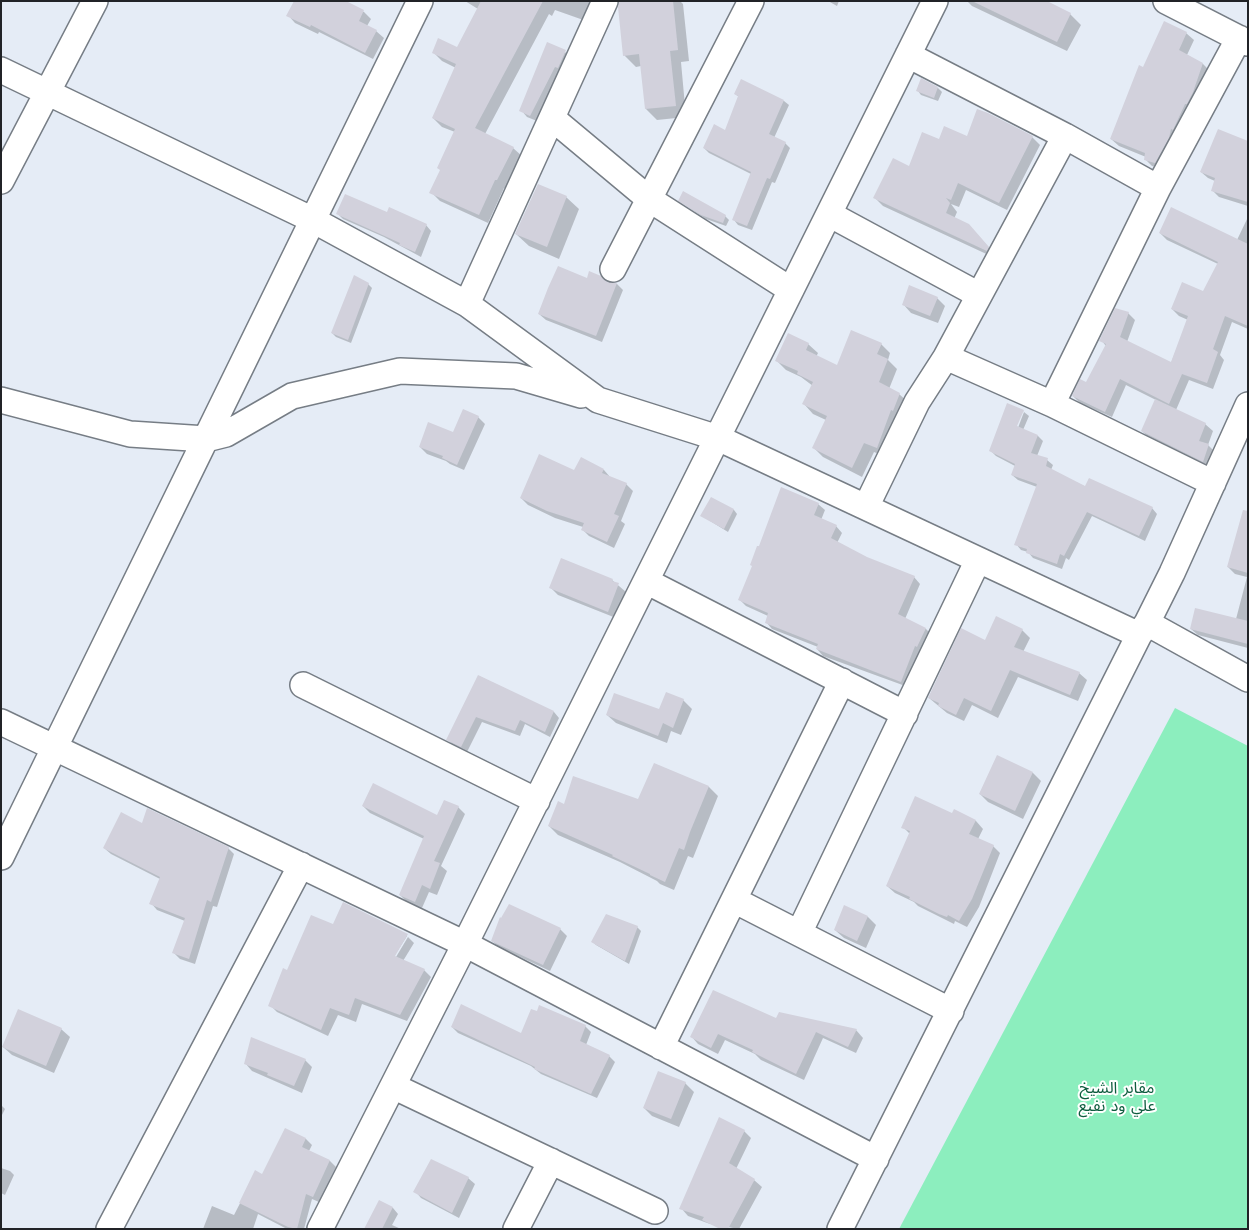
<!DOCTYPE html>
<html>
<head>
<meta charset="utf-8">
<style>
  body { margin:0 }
  #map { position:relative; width:1249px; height:1230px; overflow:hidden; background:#e5ecf6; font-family:"Work Sans",sans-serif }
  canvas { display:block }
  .frame { position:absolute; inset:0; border:2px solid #212327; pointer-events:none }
</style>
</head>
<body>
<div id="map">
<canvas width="1249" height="1230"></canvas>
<div class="frame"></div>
</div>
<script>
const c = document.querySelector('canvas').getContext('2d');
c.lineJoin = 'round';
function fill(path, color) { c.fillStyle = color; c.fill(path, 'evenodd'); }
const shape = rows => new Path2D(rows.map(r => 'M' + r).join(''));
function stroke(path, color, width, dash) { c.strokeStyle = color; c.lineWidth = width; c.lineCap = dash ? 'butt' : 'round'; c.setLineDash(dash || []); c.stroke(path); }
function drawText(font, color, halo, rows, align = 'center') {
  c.font = font + ' "Work Sans","Noto Sans Arabic",sans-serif'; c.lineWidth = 4; c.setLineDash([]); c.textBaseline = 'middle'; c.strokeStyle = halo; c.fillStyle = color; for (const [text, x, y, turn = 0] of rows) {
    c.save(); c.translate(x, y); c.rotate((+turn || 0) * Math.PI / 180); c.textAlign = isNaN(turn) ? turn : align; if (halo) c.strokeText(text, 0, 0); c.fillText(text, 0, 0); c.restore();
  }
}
fill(shape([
  [1175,708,1248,746,1248,1229,899,1229]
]), '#8ceebe');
fill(shape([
  [465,1,597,1,589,22,555,10,552,16,549,14,485,134,513,148,522,156,506,188,504,188,488,223,440,201,431,192,441,170,455,132,442,127,433,118,456,68,442,61,434,53,458,49,478,9],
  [620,1,680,1,683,4,689,61,681,62,686,117,657,120,646,109,641,66,636,67,624,55],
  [828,1,839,1,837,6],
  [967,1,1045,1,1070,14,1081,25,1067,51,972,6],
  [346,2,364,12,371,19,367,26,376,31,384,38,373,59,319,32,318,34,295,23,288,15],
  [1186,33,1194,40,1187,55,1203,64,1210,71,1163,169,1152,166,1145,159,1146,157,1119,146,1111,139,1144,69],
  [565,52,571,58,537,121,527,117,521,110],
  [938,88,942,92,938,101,921,95,918,91],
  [735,94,784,101,789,105,774,138,785,143,790,148,775,183,772,182,752,230,738,225,734,220,751,174,709,153,704,148,726,131,739,97],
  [1032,137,1040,145,1007,210,966,190,959,207,951,204,957,212,954,219,977,234,996,256,995,258,883,206,875,198,939,141,967,138],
  [1248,166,1248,206,1219,197,1213,191,1215,181,1208,178,1201,172],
  [566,197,579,209,559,259,529,246,516,234],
  [684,204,725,216,729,220,726,226,706,219],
  [338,214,388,214,426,225,431,231,421,257,384,237,343,219],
  [1248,217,1248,329,1232,322,1220,355,1224,360,1213,389,1189,380,1176,410,1205,424,1213,431,1208,445,1216,453,1210,468,1150,439,1142,431,1156,400,1126,385,1112,417,1080,403,1073,396,1087,384,1106,346,1101,340,1128,313,1135,320,1127,342,1171,363,1188,320,1179,316,1172,309,1204,292,1218,264,1167,240,1160,233,1237,240],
  [587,280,617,284,623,290,602,342,546,320,539,314],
  [368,284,372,288,351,343,336,337,332,333],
  [937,298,945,306,938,323,911,313,903,304],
  [808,344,818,353,816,357,838,367,881,344,890,353,888,360,897,369,889,389,899,394,909,403,886,457,874,452,862,477,823,457,814,448,826,420,813,414,804,404,813,386,801,377,786,370,777,361],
  [1008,405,1024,412,1022,412,1014,432,1016,433,1024,412,1029,416,1023,430,1038,436,1043,441,1037,456,1047,460,1053,465,1051,470,1086,487,1089,479,1152,508,1157,514,1145,541,1092,516,1069,560,1066,558,1062,569,1033,558,1028,552,1021,550,1016,544,1037,487,1018,480,1012,475,1015,466,996,456,990,450],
  [478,417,485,424,464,470,450,464,446,461,427,454,420,447,454,433],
  [604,470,610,477,626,484,633,491,621,521,625,524,614,548,589,536,582,529,583,527,555,518,528,505,521,498,575,471],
  [711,498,734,510,737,514,728,532,702,516],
  [818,504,825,510,821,520,836,526,842,533,837,543,867,558,914,577,920,584,905,619,926,629,932,635,908,687,823,656,817,649,818,647,772,629,766,622,768,616,746,606,740,600],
  [1248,534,1248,648,1198,635,1191,629,1236,619,1247,577,1235,574,1228,567],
  [612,580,626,592,616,618,558,595,551,588],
  [1022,630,1030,638,1023,652,1079,673,1087,680,1078,701,1018,677,998,718,972,705,964,721,947,713,929,698,985,641],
  [479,676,554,712,559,718,550,737,525,724,520,736,482,722,467,752,453,745,448,740],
  [683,700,692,709,681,735,671,731,667,743,616,723,607,715,659,710],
  [997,757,1033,773,1041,781,1023,819,988,802,980,794],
  [655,764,709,787,718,796,693,858,688,856,674,890,660,884,657,881,620,862,558,835,549,826,639,801],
  [363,806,438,816,458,807,465,814,441,866,447,871,437,895,429,892,422,908,407,902,400,895,424,839,370,813],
  [955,811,976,821,983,829,978,839,993,846,1000,853,979,907,967,927,955,921,954,924,918,906,914,902,895,893,887,886,910,834,903,827,953,815],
  [142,825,228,848,234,854,217,907,213,906,195,964,180,959,174,953,185,921,157,910,151,903,160,879,111,854,104,848],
  [845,907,868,917,876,925,866,948,844,938,835,930],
  [333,926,407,936,391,961,393,962,408,937,414,943,403,961,424,970,431,977,407,1021,362,1004,356,1022,338,1015,328,1036,277,1012,270,1005,288,971],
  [637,927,641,931,629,964,596,945,592,941],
  [560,929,567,936,550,971,499,947,492,941],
  [777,1020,856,1030,863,1038,856,1053,823,1038,804,1080,761,1060,755,1054,725,1040,718,1054,698,1044,691,1036],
  [585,1026,591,1032,586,1045,609,1056,615,1062,597,1098,541,1074,531,1066,458,1033,452,1027,522,1035],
  [61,1029,70,1037,54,1073,12,1055,3,1047],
  [305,1060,312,1067,302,1093,252,1071,245,1063],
  [685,1083,694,1092,679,1127,652,1116,644,1108],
  [1,1105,5,1109,1,1117],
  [285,1129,306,1139,312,1145,309,1151,330,1161,336,1167,319,1202,312,1199,304,1229,287,1229,258,1214,253,1229,203,1229,212,1206,234,1215,256,1172,263,1176],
  [744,1131,751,1138,736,1169,754,1180,762,1187,739,1229,710,1224,688,1216,681,1208],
  [1,1168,10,1171,14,1175,5,1195,1,1193],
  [468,1178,475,1184,459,1218,421,1198,415,1191],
  [380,1202,393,1208,398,1214,392,1225,401,1229,366,1229]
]), '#0003');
fill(shape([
  [294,1,346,1,364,10,359,21,377,30,365,53,311,25,310,27,286,16],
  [481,1,543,1,475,128,514,147,497,180,495,180,479,215,429,193,440,170,437,168,455,129,432,118,456,64,432,53,438,38,457,47],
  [619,1,673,1,678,50,670,51,676,106,645,109,639,54,623,56,618,7],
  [972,1,1047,1,1071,13,1057,42],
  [1164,21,1187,32,1179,50,1203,63,1193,92,1187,104,1185,104,1173,130,1171,129,1169,138,1155,163,1144,160,1145,153,1110,139,1139,65,1143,67],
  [547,42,566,50,558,68,555,67,530,116,519,111],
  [921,78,938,87,934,98,916,91],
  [741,79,784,100,769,134,786,142,770,179,767,178,747,226,732,220,751,172,703,148,714,124,725,130,738,96,734,94],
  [977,109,988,113,1033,136,999,203,958,183,951,200,946,198,950,203,946,213,969,224,989,247,987,251,873,198,893,158,909,166,922,132,939,139,944,126,967,136],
  [1218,129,1248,141,1248,202,1211,191,1215,178,1200,172],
  [538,184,567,196,547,247,515,234],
  [683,191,726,215,723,223,701,215,678,201],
  [345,194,387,212,389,207,427,224,415,252,399,245,400,243,378,233,336,214],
  [1171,207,1248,244,1248,326,1225,316,1213,349,1218,352,1207,383,1182,374,1169,404,1120,379,1105,412,1072,396,1080,379,1086,382,1106,344,1099,341,1115,308,1129,312,1120,337,1171,362,1188,316,1171,309,1182,282,1203,291,1218,262,1159,233],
  [558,266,587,278,589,271,601,276,607,282,617,283,596,336,538,314,548,288],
  [354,275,369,283,348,340,331,333],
  [909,285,938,297,930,316,902,305],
  [851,330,882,343,877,354,888,359,879,382,900,393,893,411,891,410,877,448,864,443,852,468,812,448,827,416,802,404,813,382,797,374,798,371,775,361,788,333,809,343,806,350,837,365],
  [1155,399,1206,423,1199,441,1209,444,1203,462,1141,431],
  [1007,403,1024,410,1017,426,1038,435,1031,453,1048,458,1046,466,1085,486,1089,478,1153,507,1139,536,1087,512,1064,556,1060,554,1057,564,1026,553,1027,549,1014,545,1037,484,1011,475,1015,464,989,451],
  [463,409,479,416,457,465,442,458,443,456,419,447,428,422,453,432],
  [539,454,574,470,581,457,604,469,602,473,627,483,614,514,619,516,607,542,581,530,584,523,547,511,520,498],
  [781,487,819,503,814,515,837,525,831,538,867,557,915,576,898,614,926,628,917,647,915,646,901,682,816,649,818,644,765,623,768,613,738,600,752,566,750,565,757,546,759,546],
  [711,497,734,509,724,529,700,516],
  [1243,510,1248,511,1248,573,1227,567],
  [561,558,613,579,612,581,619,583,608,612,549,588],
  [1195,608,1248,621,1248,644,1190,629],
  [996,616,1023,629,1014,647,1080,672,1070,695,1010,670,991,711,964,698,956,715,938,706,939,703,928,698,961,628,985,640],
  [478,675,554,711,545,732,520,720,515,731,476,717,461,747,446,740],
  [666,692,684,699,673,728,663,723,658,736,606,715,614,693,659,709],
  [997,755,1033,772,1015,811,979,794],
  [654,763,709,786,690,832,684,850,679,848,665,882,650,875,650,874,612,856,613,855,548,826,558,801,564,804,573,776,638,799],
  [373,783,437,815,444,800,459,806,434,861,440,863,430,889,422,885,415,902,399,895,424,836,362,806],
  [915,796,952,813,954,809,976,820,969,834,994,845,972,899,959,921,948,915,947,917,939,914,909,899,910,897,886,886,910,831,901,828],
  [147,808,229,847,211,902,207,900,189,959,172,953,185,918,149,904,160,877,103,848,121,812,142,823],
  [343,902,408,934,395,956,425,969,400,1015,355,998,349,1015,330,1008,321,1030,268,1006,283,968,287,970,311,915,333,924],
  [509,904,561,928,543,965,491,941,500,917,501,918],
  [844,905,868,916,857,941,834,930],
  [606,914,638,926,625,961,591,942],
  [713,990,776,1018,779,1012,857,1029,848,1047,816,1032,796,1074,752,1052,753,1050,718,1034,711,1048,690,1037],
  [461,1004,521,1033,531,1009,537,1011,539,1005,586,1025,580,1041,610,1055,591,1094,534,1069,535,1067,523,1061,451,1027],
  [18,1009,62,1028,46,1066,2,1047],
  [251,1037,306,1059,294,1086,267,1075,268,1073,244,1064],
  [658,1071,686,1082,671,1119,643,1108],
  [719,1117,745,1130,729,1163,755,1179,728,1229,720,1229,702,1220,704,1217,679,1209],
  [285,1128,306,1138,302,1147,330,1160,313,1197,306,1194,297,1229,288,1227,239,1203,255,1170,262,1174],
  [431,1159,469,1177,452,1213,413,1192],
  [379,1200,393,1207,382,1229,364,1229]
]), '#d2d1dc');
const minor = shape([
  [1166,1,1248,43],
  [908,55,1065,136,1158,188],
  [1,70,313,220,467,304,598,400,718,438,1139,635],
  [552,118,649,199,791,290],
  [1,181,95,1],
  [829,214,979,295],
  [613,269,751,1],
  [467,304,605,1],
  [946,357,1065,136],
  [1,400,130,434,206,439,226,434,292,396,400,371,516,376,581,395],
  [1052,404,1158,188,1239,38],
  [866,507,917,402,946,357,1052,404,1213,483],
  [646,581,905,714],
  [1147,623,1248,679],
  [303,685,537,801],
  [1,722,465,944,876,1159],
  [1,857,420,1],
  [734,900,951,1011],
  [799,933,978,560],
  [661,1047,842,681],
  [393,1086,655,1211],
  [109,1229,301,865],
  [320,1229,465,944,935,1],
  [516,1229,551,1161],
  [840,1229,1139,635,1147,623,1172,573,1248,405]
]);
stroke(minor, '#767d85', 28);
stroke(minor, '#fff', 25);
drawText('16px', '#0d5c3e', '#fff', [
  ["مقابر الشيخ",1117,1088],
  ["علي ود نفيع",1117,1106]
]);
</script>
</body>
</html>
